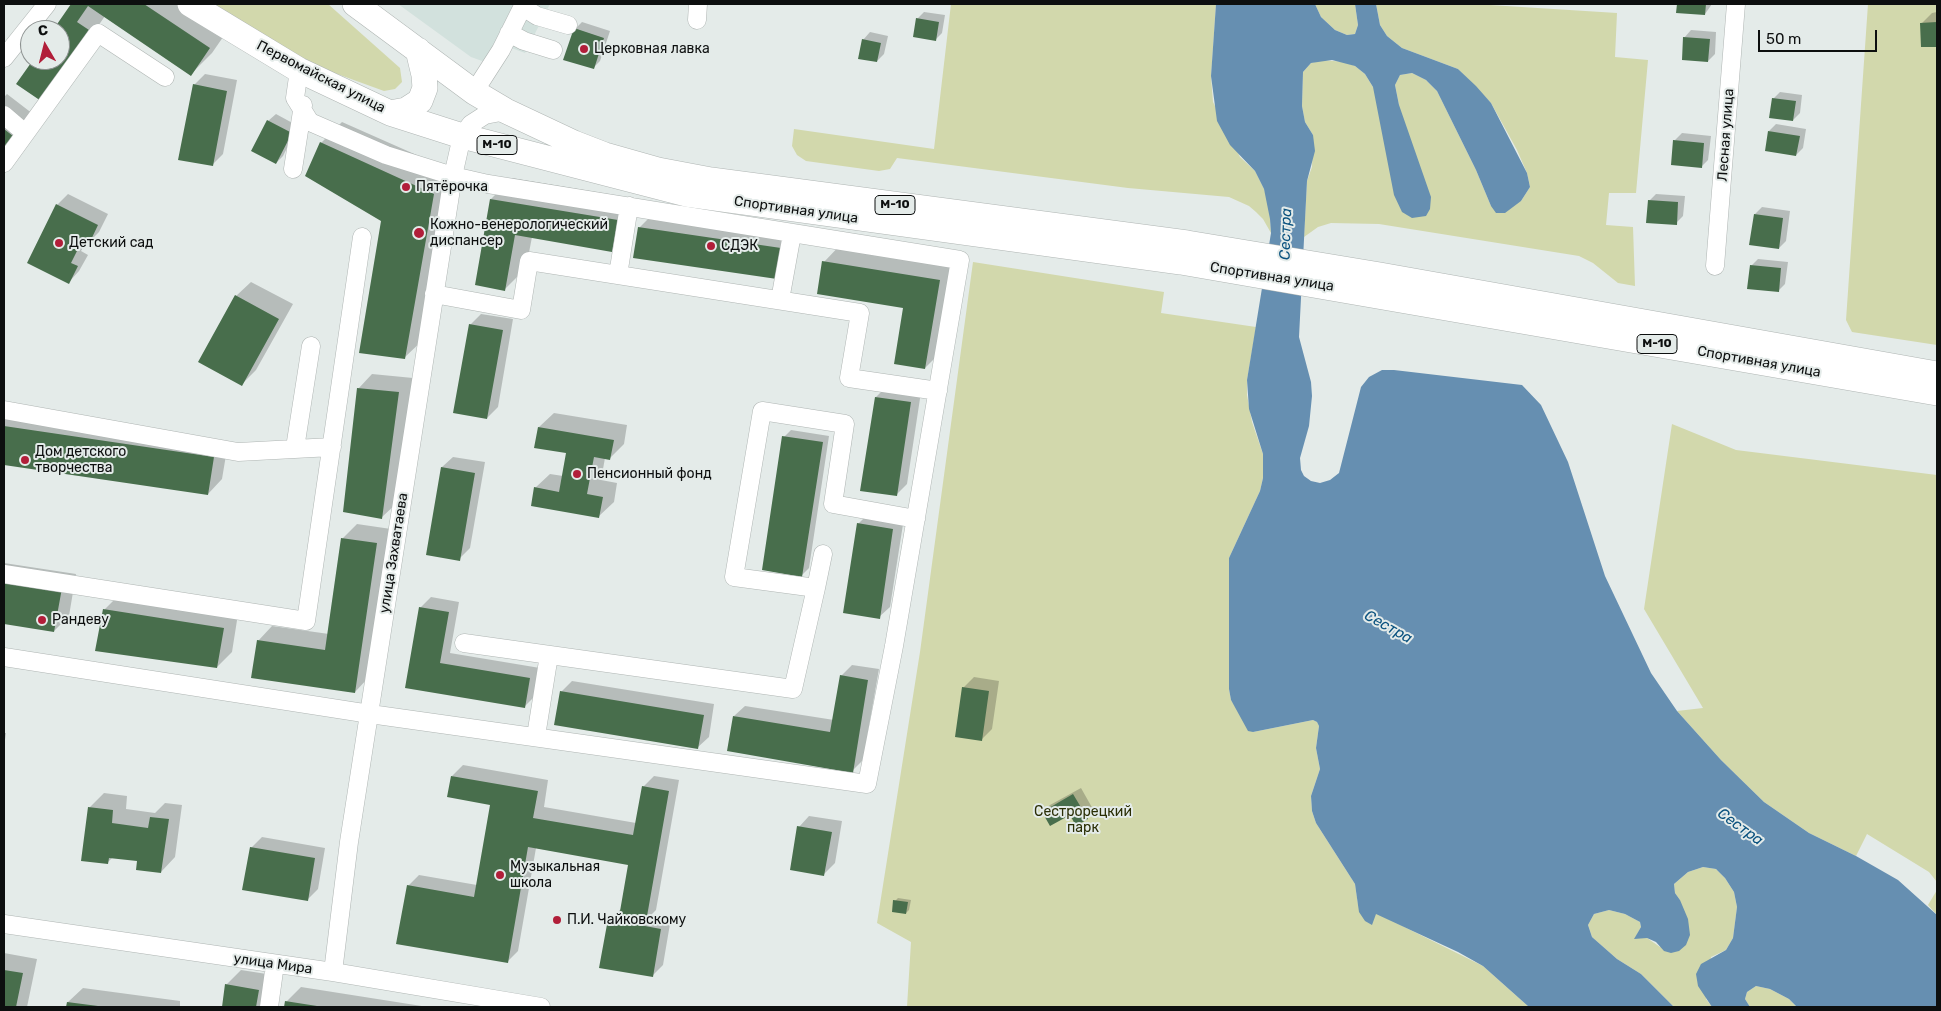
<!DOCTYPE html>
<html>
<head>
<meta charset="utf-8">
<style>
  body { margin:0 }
  #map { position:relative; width:1941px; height:1011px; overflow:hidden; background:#e4ebe9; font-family:Rubik,sans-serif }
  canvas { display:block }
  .frame { position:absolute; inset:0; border:5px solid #0d0f0f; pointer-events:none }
  .north { position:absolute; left:20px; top:20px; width:50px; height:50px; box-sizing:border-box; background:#e4ebe9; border:1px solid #8e9392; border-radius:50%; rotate:352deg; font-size:14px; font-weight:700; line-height:20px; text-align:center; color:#0d0f0f }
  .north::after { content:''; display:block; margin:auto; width:18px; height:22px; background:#b11e39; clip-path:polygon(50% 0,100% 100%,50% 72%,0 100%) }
  .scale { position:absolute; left:1758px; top:30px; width:119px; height:22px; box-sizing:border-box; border:2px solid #0d0f0f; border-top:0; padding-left:6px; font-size:15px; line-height:18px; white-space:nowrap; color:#0d0f0f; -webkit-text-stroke:4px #e4ebe9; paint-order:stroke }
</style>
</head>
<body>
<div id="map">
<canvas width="1941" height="1011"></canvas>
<div class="frame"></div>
<div class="north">С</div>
<div class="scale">50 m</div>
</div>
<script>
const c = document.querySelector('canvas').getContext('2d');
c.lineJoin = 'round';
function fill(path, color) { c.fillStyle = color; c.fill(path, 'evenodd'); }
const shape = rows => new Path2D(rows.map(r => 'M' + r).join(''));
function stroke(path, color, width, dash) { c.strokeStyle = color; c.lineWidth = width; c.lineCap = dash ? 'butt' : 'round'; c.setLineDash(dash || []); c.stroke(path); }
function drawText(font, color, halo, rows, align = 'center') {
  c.font = font + ' Rubik,sans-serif'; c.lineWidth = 4; c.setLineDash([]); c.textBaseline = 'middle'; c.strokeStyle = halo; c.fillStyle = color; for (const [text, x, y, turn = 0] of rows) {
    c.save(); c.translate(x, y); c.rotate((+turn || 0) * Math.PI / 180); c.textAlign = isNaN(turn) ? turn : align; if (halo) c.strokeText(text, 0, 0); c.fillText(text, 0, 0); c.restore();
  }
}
fill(shape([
  [398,4,550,4,525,53,506,46,485,62,471,57]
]), '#d2e1dd');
fill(shape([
  [200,4,328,4,400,68,402,82,395,89,384,91,307,63],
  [951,4,1216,4,1211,77,1213,102,1240,157,1255,171,1264,189,1269,204,1271,233,1263,219,1256,212,1249,206,1229,197,1128,188,897,158,890,169,879,171,806,161,797,155,792,146,794,129,934,149],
  [1315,4,1355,4,1358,25,1355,34,1347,35,1335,30,1321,17],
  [1376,4,1474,4,1617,13,1615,57,1648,60,1636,193,1609,193,1606,225,1633,227,1635,286,1618,283,1593,263,1579,256,1379,224,1331,223,1318,227,1304,237,1307,181,1312,167,1313,135,1305,122,1302,106,1303,72,1311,63,1322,60,1345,62,1355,66,1365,74,1373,87,1399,105,1395,85,1400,75,1412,73,1426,80,1437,91,1476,170,1491,206,1521,201,1530,187,1527,173,1517,150,1491,103,1458,69,1402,48,1387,36,1380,25],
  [1868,4,1937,4,1937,345,1852,332,1846,320],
  [973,262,1164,292,1161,313,1256,327,1247,380,1247,395,1252,422,1263,454,1263,478,1260,491,1229,558,1229,689,1231,700,1253,732,1313,720,1317,722,1319,726,1316,748,1320,769,1311,796,1312,811,1316,823,1355,884,1358,904,1483,966,1529,1007,907,1007,911,942,877,923,920,652],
  [1672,424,1736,450,1937,475,1937,882,1929,872,1867,834,1856,856,1809,833,1764,802,1721,760,1677,711,1703,708,1644,609],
  [1703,867,1716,869,1725,878,1734,892,1737,907,1733,938,1726,950,1711,957,1706,999,1712,1007,1674,1007,1641,974,1617,959,1592,937,1588,925,1594,914,1609,910,1625,914,1640,922,1641,927,1635,938,1647,938,1660,947,1680,900,1675,893,1674,884,1688,872],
  [1937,890,1937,915,1928,905],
  [1756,986,1770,989,1789,999,1797,1007,1750,1007,1745,999,1747,992]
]), '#d2d8ac');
fill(shape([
  [1216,4,1315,4,1321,17,1335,30,1347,35,1355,34,1358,25,1355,4,1376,4,1380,25,1387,36,1402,48,1458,69,1476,86,1491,103,1527,173,1530,187,1521,201,1505,213,1496,213,1491,206,1476,170,1437,91,1426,80,1412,73,1400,75,1395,85,1399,105,1431,197,1430,209,1426,216,1412,218,1402,212,1394,195,1373,87,1365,74,1355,66,1332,60,1311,63,1303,72,1302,106,1305,122,1313,135,1315,151,1307,181,1299,337,1311,382,1312,396,1309,426,1300,458,1301,470,1304,476,1311,481,1320,483,1330,480,1339,473,1361,387,1369,377,1382,370,1394,370,1522,385,1541,405,1568,462,1605,576,1651,673,1677,711,1721,760,1764,802,1809,833,1856,856,1898,880,1937,915,1937,1007,1797,1007,1789,999,1770,989,1756,986,1747,992,1745,999,1750,1007,1712,1007,1698,986,1696,974,1701,964,1726,950,1733,938,1737,907,1734,892,1725,878,1716,869,1703,867,1688,872,1674,884,1675,893,1680,900,1688,919,1690,935,1686,945,1679,951,1671,953,1664,951,1656,942,1647,938,1634,939,1641,927,1640,922,1625,914,1609,910,1594,914,1588,925,1592,937,1617,959,1641,974,1674,1007,1529,1007,1483,966,1458,952,1376,914,1372,925,1365,921,1359,912,1355,884,1316,823,1312,811,1311,796,1320,769,1316,748,1319,726,1317,722,1313,720,1253,732,1248,731,1231,700,1229,689,1229,558,1260,491,1263,478,1263,454,1249,409,1247,380,1271,233,1270,219,1264,189,1255,171,1230,145,1217,121,1211,76]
]), '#668fb1');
fill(shape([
  [73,4,197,4,230,27,212,53,191,74,105,16,62,78,34,60,60,60,60,30,55,30],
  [1678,4,1712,4,1705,14,1678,12],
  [924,12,945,15,942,33,935,40,917,19],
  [1937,12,1937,46,1922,46,1922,23,1932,13],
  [582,22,610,31,600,61,593,68,575,29],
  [1691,30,1716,32,1715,54,1708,61,1684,38],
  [870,32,888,36,884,54,877,61,863,40],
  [205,74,237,80,223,154,212,165,194,85],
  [1780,92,1802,95,1800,113,1793,120,1773,99],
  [7,94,33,114,4,152,4,97],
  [276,114,298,126,283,156,276,163,268,121],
  [342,122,455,172,426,337,404,358,383,220,321,143],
  [1776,124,1806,129,1803,148,1796,155,1769,131],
  [1682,133,1711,136,1708,160,1701,167,1675,140],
  [512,178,638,199,633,229,612,250,532,237,526,268,505,289,491,199],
  [68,194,108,214,99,232,88,243,86,242,81,251,88,255,79,271,69,282,57,205],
  [1656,194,1685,196,1683,216,1676,223,1649,201],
  [660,207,802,227,797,256,776,278,639,228],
  [1762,207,1790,211,1786,241,1779,248,1755,214],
  [845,240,960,258,946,347,925,368,905,307,824,262],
  [1758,259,1788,262,1785,284,1778,291,1751,266],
  [251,282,293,304,256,370,242,384,236,296],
  [481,314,513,319,498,407,487,418,470,325],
  [372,374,413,378,397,503,382,517,358,389],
  [887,386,921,392,907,484,896,495,876,397],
  [4,410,228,443,222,479,208,494,4,464],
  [554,413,627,425,624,444,609,459,605,458,601,480,617,483,614,502,599,516,535,488,550,474,563,476,567,452,536,447,539,427],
  [791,430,829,436,809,568,802,575,784,437],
  [453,457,485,462,470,548,459,559,442,467],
  [869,513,904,518,890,607,879,617,858,524],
  [357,524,391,529,369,677,355,692,258,641,272,626,329,634,343,538],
  [4,563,76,574,69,616,54,631,4,623],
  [119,595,238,614,232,652,217,667,97,650,105,609],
  [431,597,459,602,450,653,540,668,535,696,524,707,407,687,420,608],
  [852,665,879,669,863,760,852,771,734,716,745,706,834,720,841,676],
  [974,677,999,681,992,729,981,740,963,688],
  [572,681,714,704,709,737,698,747,561,692],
  [4,733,6,733,4,747],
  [463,765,548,780,544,807,636,823,643,787,654,776,679,780,656,910,651,915,671,918,663,965,652,976,609,920,621,909,629,864,536,848,518,951,507,962,408,886,419,875,477,885,491,804,452,776],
  [1081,788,1094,811,1087,818,1071,813,1043,812,1050,805],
  [104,793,127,796,126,809,155,813,165,803,182,805,175,857,161,872,139,860,113,857,107,863,89,808],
  [809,816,842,821,835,863,824,874,799,827],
  [262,837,325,848,318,889,307,900,251,848],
  [898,898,911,900,909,910,906,913,895,901],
  [4,953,37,959,27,1007,4,1007],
  [241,970,273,975,268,1007,223,1007,226,985],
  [301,987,428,1007,285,1007,286,1002],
  [83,988,180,1001,180,1007,67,1007,68,1002]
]), '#0003');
fill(shape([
  [71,4,144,4,210,48,191,76,88,6,77,22,89,30,41,101,16,84,33,60,60,60,60,30,53,30],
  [1677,4,1706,4,1705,15,1676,13],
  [916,18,939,22,936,41,913,37],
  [1937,22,1937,47,1921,47,1920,23],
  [574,28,604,38,594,69,563,60],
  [1683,37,1710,39,1708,62,1682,60],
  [862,39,881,43,877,62,858,59],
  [193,84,227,91,213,166,178,160],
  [1772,98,1796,101,1793,121,1769,118],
  [267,120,292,133,276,164,251,151],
  [4,129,13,136,4,147],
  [1768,131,1800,136,1796,156,1765,151],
  [1673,140,1704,143,1702,168,1671,165],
  [320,142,434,194,405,359,359,353,381,221,305,176],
  [490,199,618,220,612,252,515,235,505,291,475,285],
  [1648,200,1678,202,1677,225,1646,223],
  [56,204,98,225,89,244,82,241,71,263,78,266,69,284,27,263],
  [1754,214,1783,218,1779,249,1749,245],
  [638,227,781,248,777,279,633,258],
  [822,261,940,280,925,369,894,364,903,308,817,294],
  [1750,265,1781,268,1779,292,1747,289],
  [235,295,279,319,242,386,198,362],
  [469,324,503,330,487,419,453,413],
  [357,388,399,392,382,519,343,512],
  [875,397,911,402,897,496,860,491],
  [4,426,214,457,208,495,4,465],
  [538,427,614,440,610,460,594,457,587,494,603,497,599,518,531,506,534,487,559,492,566,453,534,448],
  [782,436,823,442,802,577,762,570],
  [441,467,475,473,460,561,426,555],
  [857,523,893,529,880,619,843,613],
  [341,538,377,543,355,693,251,678,257,640,325,650],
  [4,579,62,588,54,632,4,624],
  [419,607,449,612,440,663,530,678,525,708,405,688],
  [103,609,224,628,217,668,95,651],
  [840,675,868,680,853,773,727,751,733,716,830,732],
  [962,687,989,691,982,741,955,737],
  [560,691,704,715,698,749,554,725],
  [451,776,538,791,533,818,633,835,642,786,669,791,646,922,619,917,628,865,528,847,508,963,396,944,407,885,474,897,490,805,447,797],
  [1073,794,1088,819,1076,826,1070,815,1050,826,1042,812],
  [88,807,113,810,112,823,148,828,150,817,169,819,161,873,136,870,137,861,109,858,108,864,81,861],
  [797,826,832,832,824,876,790,870],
  [250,847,315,858,308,901,242,890],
  [893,900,908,902,906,914,892,912],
  [608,919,661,929,653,977,599,968],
  [4,970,23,973,16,1007,4,1007],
  [225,984,259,990,256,1007,222,1007],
  [285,1001,317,1006,317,1007,284,1007],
  [67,1002,98,1006,98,1007,66,1007]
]), '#486e4c');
const minor = shape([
  [523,7,537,16,568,25],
  [697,20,698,4],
  [509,33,524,41,553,50],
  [4,58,47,4],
  [474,92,501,50,524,4],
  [4,115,25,133],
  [4,163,98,33,165,77],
  [293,169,303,105],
  [1715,266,1736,4],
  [618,275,629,206],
  [434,294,521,310,529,261,860,313,849,378,938,391],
  [780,300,792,234],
  [4,410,238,452,332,447],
  [295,448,311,346],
  [823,554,816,588,734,577,762,411,845,424,833,504,916,519],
  [4,574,306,621,362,237],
  [464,643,793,689,816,588],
  [4,657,370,714,867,784,894,646,960,260,488,184,453,176,386,155,310,122,295,98,299,70],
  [536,736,549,655],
  [4,924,333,972,541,1007],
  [333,972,349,842,453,176,462,136,471,124,485,115,506,111],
  [269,1007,275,964]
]);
const highway = shape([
  [190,4,299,70,390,113,462,136,686,194,1181,262,1937,393],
  [355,4,474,92,506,111,574,143,605,155,658,170,711,180,1187,243,1380,275,1937,374],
  [390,113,406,110,420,101,425,88,424,75,418,50]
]);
stroke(minor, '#afb5b3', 19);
stroke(highway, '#afb5b3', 26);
stroke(minor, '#fff', 18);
stroke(highway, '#fff', 25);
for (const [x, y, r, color] of [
  [584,49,5,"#b11e39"],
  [406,187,5,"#b11e39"],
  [419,233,6,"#b11e39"],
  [59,243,5,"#b11e39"],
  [711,246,5,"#b11e39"],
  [25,460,5,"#b11e39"],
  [577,474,5,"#b11e39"],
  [42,620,5,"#b11e39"],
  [500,875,5,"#b11e39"],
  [557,920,5,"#b11e39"]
]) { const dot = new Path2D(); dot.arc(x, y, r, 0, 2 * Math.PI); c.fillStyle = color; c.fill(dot); stroke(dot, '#e4ebe9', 2); }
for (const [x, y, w] of [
  [497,145,40],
  [895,205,40],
  [1657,344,40]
]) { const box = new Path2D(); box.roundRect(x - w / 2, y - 9.5, w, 19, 4); c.fillStyle = '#e4ebe9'; c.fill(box); stroke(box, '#0d0f0f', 1); }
drawText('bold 12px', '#0d0f0f', null, [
  ["М-10",497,145],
  ["М-10",895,205],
  ["М-10",1657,344]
]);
drawText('14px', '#0d0f0f', '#e4ebe9', [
  ["Церковная лавка",594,49],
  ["Пятёрочка",416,187],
  ["Кожно-венерологический",430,225],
  ["диспансер",430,241],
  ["Детский сад",69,243],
  ["СДЭК",721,246],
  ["Дом детского",35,452],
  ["творчества",35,468],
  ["Пенсионный фонд",587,474],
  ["Рандеву",52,620],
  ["Музыкальная",510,867],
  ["школа",510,883],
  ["П.И. Чайковскому",567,920]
], 'left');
drawText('14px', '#0d0f0f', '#e4ebe9', [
  ["Первомайская улица",321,77,27],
  ["Лесная улица",1726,135,-86],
  ["Спортивная улица",796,210,8],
  ["Спортивная улица",1272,277,9],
  ["Спортивная улица",1759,362,10],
  ["улица Захватаева",394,553,-81],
  ["улица Мира",273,964,8]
]);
drawText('14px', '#2a2e05', '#e4ebe9', [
  ["Сестрорецкий",1083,812],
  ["парк",1083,828]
]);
drawText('italic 15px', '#0a527f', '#e4ebe9', [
  ["Сестра",1286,234,-88],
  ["Сестра",1388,627,29],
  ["Сестра",1740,827,36]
]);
</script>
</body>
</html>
